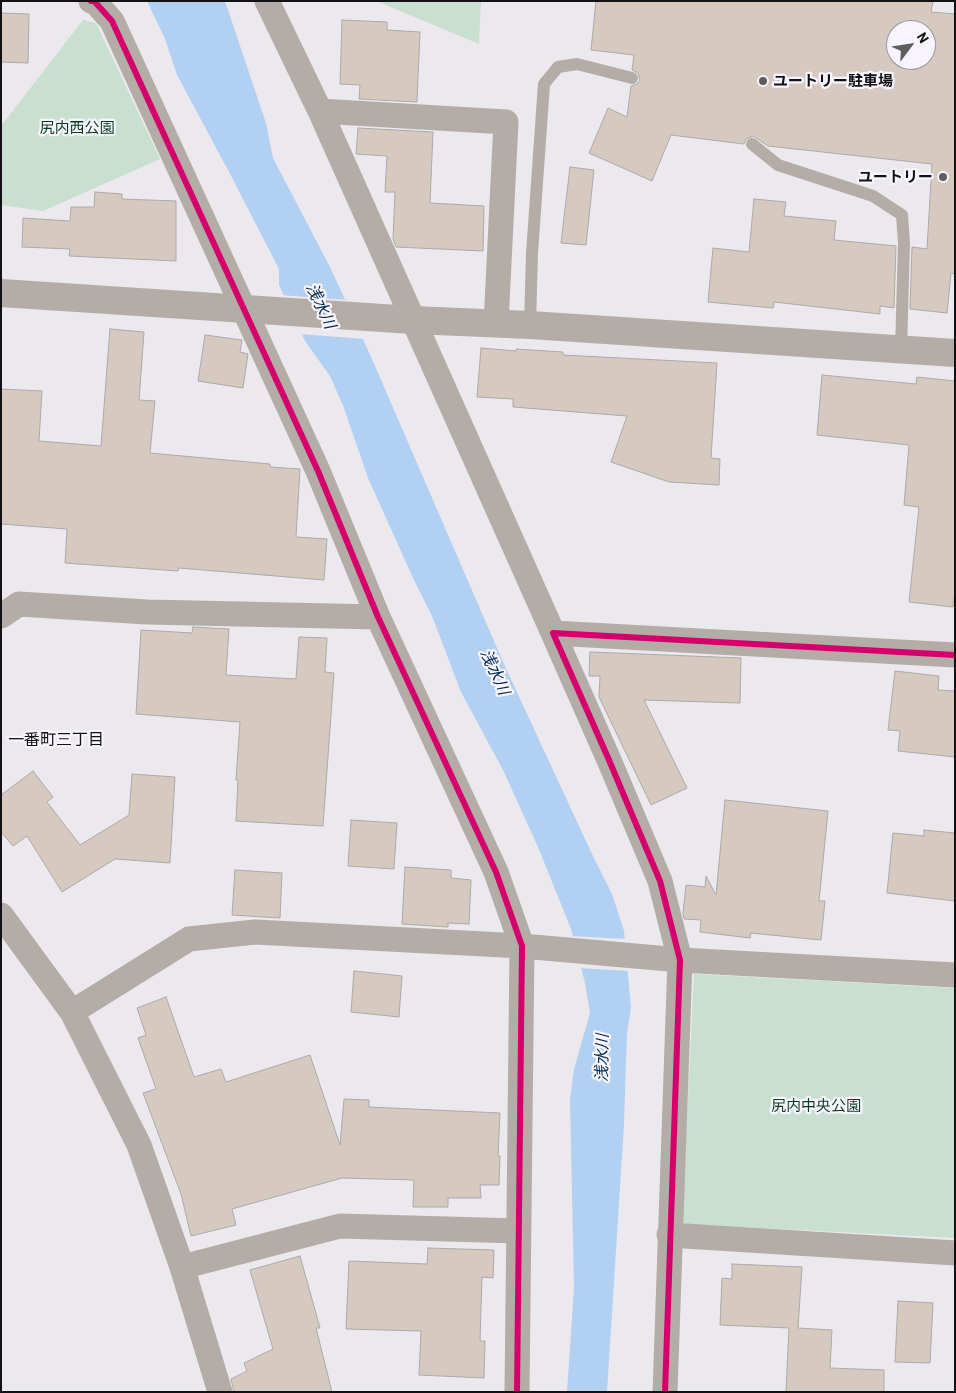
<!DOCTYPE html>
<html>
<head>
<meta charset="utf-8">
<style>
  body { margin:0 }
  #map { position:relative; width:956px; height:1393px; overflow:hidden; background:#ebe9ed; font-family:Barlow,sans-serif }
  canvas { display:block }
  .frame { position:absolute; inset:0; border:2px solid #121113; pointer-events:none }
  .north { position:absolute; left:886px; top:20px; width:50px; height:50px; box-sizing:border-box; background:#f8f4fd; border:1px solid #9c999f; border-radius:50%; rotate:59deg; font-size:14px; font-weight:700; line-height:20px; text-align:center; color:#121113 }
  .north::after { content:''; display:block; margin:auto; width:18px; height:22px; background:#5e5d5f; clip-path:polygon(50% 0,100% 100%,50% 72%,0 100%) }
</style>
</head>
<body>
<div id="map">
<canvas width="956" height="1393"></canvas>
<div class="frame"></div>
<div class="north">N</div>
</div>
<script>
const c = document.querySelector('canvas').getContext('2d');
c.lineJoin = 'round';
function fill(path, color) { c.fillStyle = color; c.fill(path, 'evenodd'); }
const shape = rows => new Path2D(rows.map(r => 'M' + r).join(''));
function stroke(path, color, width, dash) { c.strokeStyle = color; c.lineWidth = width; c.lineCap = dash ? 'butt' : 'round'; c.setLineDash(dash || []); c.stroke(path); }
function drawText(font, color, halo, rows, align = 'center') {
  c.font = font + ' Barlow,"Noto Sans JP",sans-serif'; c.lineWidth = 4.5; c.setLineDash([]); c.textBaseline = 'middle'; c.strokeStyle = halo; c.fillStyle = color; for (const [text, x, y, turn = 0] of rows) {
    c.save(); c.translate(x, y); c.rotate((+turn || 0) * Math.PI / 180); c.textAlign = isNaN(turn) ? turn : align; if (halo) c.strokeText(text, 0, 0); c.fillText(text, 0, 0); c.restore();
  }
}
fill(shape([
  [376,1,481,1,479,44],
  [83,20,96,23,160,159,43,211,1,205,1,126],
  [694,974,955,988,955,1238,682,1224]
]), '#c9dfcf');
fill(shape([
  [147,1,225,1,266,123,273,158,331,269,372,359,503,662,592,854,612,894,624,931,631,1008,627,1033,624,1124,607,1392,567,1392,574,1288,570,1100,574,1069,590,1013,585,983,571,929,538,847,503,770,461,692,432,616,413,578,368,478,344,408,330,376,305,341,279,285,279,269,229,172,177,75,165,39]
]), '#b2d0f2');
fill(shape([
  [280,295,348,300,365,339,299,334],
  [570,936,627,939,630,971,578,968]
]), '#ebe9ed');
const building = shape([
  [596,1,933,1,931,12,955,14,955,274,951,273,947,313,910,309,912,247,927,249,932,164,768,146,753,136,746,139,744,144,671,135,652,181,589,153,608,108,627,117,631,86,637,84,640,80,638,73,632,70,634,55,591,50,596,1],
  [896,30,926,30,926,60,896,60,896,30],
  [1,13,29,14,28,63,1,62,1,13],
  [342,20,387,22,387,30,420,32,417,102,359,99,360,85,340,84,342,20],
  [358,128,433,132,430,203,484,206,483,251,396,247,393,239,395,192,385,192,387,156,356,154,358,128],
  [570,167,594,170,586,245,561,243,570,167],
  [95,192,122,194,122,199,176,201,176,261,69,256,70,249,22,247,23,218,70,221,71,207,94,207,95,192],
  [754,199,786,202,784,216,836,221,834,240,896,246,894,308,880,306,880,314,774,302,773,308,708,302,713,248,749,252,754,199],
  [110,329,144,332,139,400,155,401,150,453,270,464,270,467,300,469,296,537,327,539,324,580,179,568,178,571,65,563,67,529,1,524,1,389,42,391,39,441,101,446,110,329],
  [205,335,242,340,240,352,248,354,243,388,198,381,205,335],
  [481,348,516,351,516,349,563,352,563,355,717,363,711,458,720,459,719,485,669,482,611,462,627,416,513,407,513,399,477,397,481,348],
  [822,375,916,384,917,377,955,381,955,591,953,607,909,602,919,507,904,505,909,445,817,435,822,375],
  [193,627,229,629,226,675,296,679,299,637,327,638,325,672,334,673,323,826,236,821,238,780,236,780,240,722,136,714,141,630,192,633,193,627],
  [590,652,741,658,740,703,644,700,687,788,651,805,599,697,600,676,589,676,590,652],
  [895,671,939,676,938,690,955,691,955,757,898,751,900,731,888,730,895,671],
  [33,771,53,797,47,802,80,845,129,815,132,774,175,777,170,863,115,859,62,892,27,836,13,846,1,832,1,795,33,771],
  [725,800,828,811,819,901,825,901,821,940,751,933,750,938,700,932,701,920,684,919,683,913,686,885,705,887,706,876,716,895,725,800],
  [351,820,397,823,394,869,348,866,351,820],
  [924,830,955,833,955,901,887,893,893,833,924,836,924,830],
  [405,867,451,870,451,878,471,880,469,924,448,923,448,927,402,924,405,867],
  [235,870,282,873,280,918,232,915,235,870],
  [354,971,402,976,399,1017,351,1012,354,971],
  [166,997,194,1077,221,1069,226,1082,310,1055,340,1145,344,1099,369,1100,369,1107,500,1113,498,1156,500,1156,499,1185,480,1185,481,1198,448,1198,448,1207,413,1207,414,1180,342,1178,232,1209,236,1225,191,1236,181,1194,143,1093,156,1089,138,1038,146,1035,137,1008,166,997],
  [428,1248,494,1250,493,1278,482,1277,480,1341,485,1341,484,1378,419,1375,421,1331,346,1329,349,1261,427,1264,428,1248],
  [300,1256,320,1328,316,1328,332,1392,234,1392,231,1379,247,1371,244,1363,273,1349,250,1270,300,1256],
  [732,1264,802,1267,798,1328,832,1330,830,1368,884,1370,884,1392,786,1392,789,1328,720,1325,722,1278,732,1279,732,1264],
  [898,1301,933,1303,930,1363,895,1362,898,1301]
]);
fill(building, '#d6c9c0');
stroke(building, '#aba9aa', 1);
stroke(shape([
  [752,144,778,165,873,196,902,215,904,243,901,350],
  [530,325,532,253,544,84,558,67,577,64,632,78]
]), '#b4aca6', 12);
stroke(shape([
  [91,1,94,1,112,21,318,471,378,617,496,872,522,946,517,1392],
  [267,1,320,111,553,633],
  [320,111,506,122,496,324],
  [1,616,19,604,147,612,378,617],
  [1,915,72,1012,139,1145,182,1267,220,1392],
  [72,1012,189,939,255,932,522,946,680,960,955,975],
  [669,1235,955,1253],
  [182,1267,340,1226,518,1231],
  [665,1392,680,960,660,881,609,760,553,633,955,655]
]), '#b4aca6', 25);
stroke(shape([
  [1,293,413,320,530,325,955,353]
]), '#b4aca6', 28);
stroke(shape([
  [91,1,94,1,112,21,318,471,378,617,496,872,522,946,517,1392],
  [665,1392,680,960,660,881,609,760,553,633,955,655]
]), '#d6006c', 6);
for (const [x, y, r, color] of [
  [763,81,5,"#5e5d5f"],
  [943,177,5,"#5e5d5f"]
]) { const dot = new Path2D(); dot.arc(x, y, r, 0, 2 * Math.PI); c.fillStyle = color; c.fill(dot); stroke(dot, '#f8f4fd', 2); }
drawText('bold 15px', '#121113', '#f8f4fd', [
  ["ユートリー駐車場",773,81],
  ["ユートリー",933,177,"right"]
], 'left');
drawText('15px', '#093e1d', '#f8f4fd', [
  ["尻内西公園",77,128],
  ["尻内中央公園",816,1106]
]);
drawText('italic 16px', '#032c50', '#f8f4fd', [
  ["浅水川",321,306,65],
  ["浅水川",495,672,66],
  ["浅水川",602,1058,-89]
]);
drawText('16px', '#121113', '#f8f4fd', [
  ["一番町三丁目",56,740]
]);
</script>
</body>
</html>
